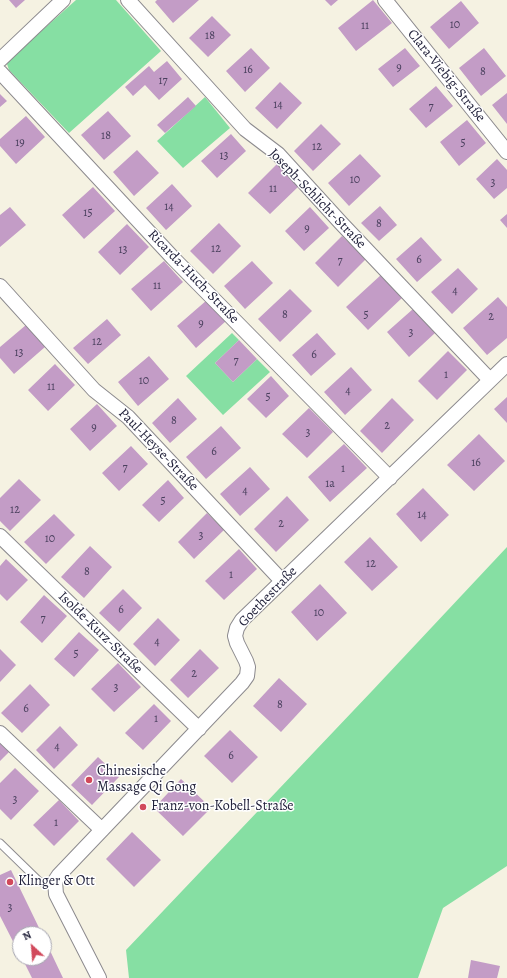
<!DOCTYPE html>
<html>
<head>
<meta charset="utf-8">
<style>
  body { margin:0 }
  #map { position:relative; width:507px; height:978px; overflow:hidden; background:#f5f2e2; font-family:Alegreya,serif }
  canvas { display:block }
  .north { position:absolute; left:12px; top:926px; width:40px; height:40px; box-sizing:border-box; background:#fff; border:1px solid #a7a7b1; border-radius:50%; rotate:334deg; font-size:11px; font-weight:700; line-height:16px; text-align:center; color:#22223b }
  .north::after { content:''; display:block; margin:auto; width:14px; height:18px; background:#d1495b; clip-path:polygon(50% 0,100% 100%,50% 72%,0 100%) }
</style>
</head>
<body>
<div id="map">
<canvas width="507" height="978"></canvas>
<div class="north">N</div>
</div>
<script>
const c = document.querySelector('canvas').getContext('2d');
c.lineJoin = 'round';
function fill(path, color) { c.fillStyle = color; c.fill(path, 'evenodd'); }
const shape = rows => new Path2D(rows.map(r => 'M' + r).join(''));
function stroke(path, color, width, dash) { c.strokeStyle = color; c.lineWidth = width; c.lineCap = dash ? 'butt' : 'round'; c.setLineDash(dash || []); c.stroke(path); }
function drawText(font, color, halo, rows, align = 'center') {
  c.font = font + ' Alegreya,serif'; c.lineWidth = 3; c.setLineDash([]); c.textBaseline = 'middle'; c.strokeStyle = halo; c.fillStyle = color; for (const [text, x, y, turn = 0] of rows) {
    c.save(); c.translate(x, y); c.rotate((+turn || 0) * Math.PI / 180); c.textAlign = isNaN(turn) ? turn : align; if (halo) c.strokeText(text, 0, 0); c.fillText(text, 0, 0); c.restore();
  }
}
fill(shape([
  [76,0,116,0,161,51,69,133,9,70,7,64,10,59],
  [205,97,230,128,183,168,157,141],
  [232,333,239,340,215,363,233,382,257,359,270,372,223,415,186,376],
  [507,547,507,866,443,908,418,978,129,978,126,950,372,691]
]), '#86dfa3');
fill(shape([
  [9,0,25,0,16,8],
  [157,0,199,0,173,23,155,2],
  [325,0,338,0,331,6],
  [373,0,392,23,356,51,338,28],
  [461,1,479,23,449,49,430,27],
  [212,16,231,35,208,57,189,38],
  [251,48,270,68,245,92,226,71],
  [405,48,420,66,393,87,378,69],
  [484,48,506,76,481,96,459,68],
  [167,61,182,79,159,100,145,85,133,96,125,87,149,66,154,72],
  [280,82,302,103,277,129,255,108],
  [436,86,453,106,426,128,409,109],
  [507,93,507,124,492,105],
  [0,94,7,101,0,107],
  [188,97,196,106,165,133,157,125],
  [108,111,131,136,104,160,81,135],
  [26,116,45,137,16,164,0,146,0,139],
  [467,120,486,143,459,166,440,142],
  [321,124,341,144,313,171,294,151],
  [231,134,246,151,217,178,201,161],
  [137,150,159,173,134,196,113,172],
  [360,154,381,176,349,206,328,183],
  [497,159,507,170,507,188,494,199,476,179],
  [277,164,299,186,270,214,248,193],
  [172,184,192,206,166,230,146,208],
  [93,187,115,211,84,239,62,215],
  [380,206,397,225,379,241,361,223],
  [10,207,26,225,0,247,0,215],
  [310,207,329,228,304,251,285,231],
  [507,214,507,228,500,220],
  [219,223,241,246,213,274,190,251],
  [127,224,149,247,120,275,98,252],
  [342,236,366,259,338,287,315,263],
  [421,237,442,260,417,282,396,259],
  [164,261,183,282,151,311,131,289],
  [252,261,273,283,245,309,224,286],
  [458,268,478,289,452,314,431,292],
  [382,274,403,297,368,330,346,307],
  [290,289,312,311,280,342,258,319],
  [498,297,507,307,507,338,487,355,463,328],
  [207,300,226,321,196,348,177,326],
  [413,309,435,333,409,357,387,332],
  [107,319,121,335,88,364,73,348],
  [26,325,45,347,14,374,0,358,0,347],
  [317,333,336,354,311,376,292,355],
  [239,340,257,359,233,382,215,363],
  [448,351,467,370,437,400,418,381],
  [149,356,169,379,138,406,118,382],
  [55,364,75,385,48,411,28,390],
  [351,367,372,390,345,415,324,392],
  [271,376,289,396,266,418,247,399],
  [507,397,507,423,494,409],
  [178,398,197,419,170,443,152,423],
  [392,398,414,420,382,453,360,431],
  [97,404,117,426,90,451,70,429],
  [309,408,333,432,307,458,282,434],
  [221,426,241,448,206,479,186,457],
  [479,434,505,461,474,491,447,465],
  [344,444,367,468,330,502,308,477],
  [131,446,148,464,119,491,102,473],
  [250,467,270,489,240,516,220,494],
  [19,479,41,500,10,531,0,521,0,498],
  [168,480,184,498,159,522,142,505],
  [423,488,449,515,421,542,396,514],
  [287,496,309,520,276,552,254,529],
  [207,513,224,530,194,559,178,542],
  [54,514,75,535,46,564,24,542],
  [370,537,398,567,372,591,344,562],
  [90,546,112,567,84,598,61,577],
  [239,549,257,569,224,600,205,581],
  [6,559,28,580,7,601,0,594,0,566],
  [320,584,347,613,317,641,291,612],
  [123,589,142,608,119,632,99,613],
  [44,595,67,616,42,643,20,622],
  [158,618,180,640,155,666,133,644],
  [79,632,99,650,74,677,54,659],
  [0,649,16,665,0,682],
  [200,649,219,668,188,698,170,680],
  [118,663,141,687,114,712,91,689],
  [279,678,307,704,281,732,253,706],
  [30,684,50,705,22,733,1,713],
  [154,704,171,721,143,750,125,733],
  [60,726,78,745,54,769,36,750],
  [230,730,258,757,232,783,204,756],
  [0,743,9,752,0,761],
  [98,757,119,777,92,805,71,785],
  [15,768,39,791,11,820,0,809,0,783],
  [181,779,211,808,183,836,154,808],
  [59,800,79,821,54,846,33,825],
  [132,832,161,860,134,887,106,859],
  [11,870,42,934,20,934,20,955,0,916,0,875],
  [44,938,63,978,32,978,22,958,44,958],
  [471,960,500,966,497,978,468,978]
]), '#c39cc6');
const service = shape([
  [0,843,39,881,55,888]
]);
const minor = shape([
  [128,0,245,129,278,154,341,223,490,380],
  [385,0,507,152],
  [0,60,63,0],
  [0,72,173,258,390,478],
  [0,286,94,390,128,417,282,581],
  [0,536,199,729],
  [0,733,102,830],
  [99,978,56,894,55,881,59,875,242,683,247,676,248,667,246,661,237,643,235,636,237,628,242,620,507,364]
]);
stroke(service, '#8c8a8e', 9);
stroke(minor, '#8c8a8e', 16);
stroke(service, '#fff', 7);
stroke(minor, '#fff', 14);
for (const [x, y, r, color] of [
  [89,780,4,"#d1495b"],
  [143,807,4,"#d1495b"],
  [10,882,4,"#d1495b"]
]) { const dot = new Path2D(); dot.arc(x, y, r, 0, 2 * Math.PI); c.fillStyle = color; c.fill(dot); stroke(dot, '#fff', 1.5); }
drawText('12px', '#4a405e', null, [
  ["10",455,25],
  ["11",365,26],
  ["18",210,36],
  ["9",399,68],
  ["16",248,70],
  ["8",483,72],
  ["17",163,81],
  ["14",278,105],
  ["7",431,107],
  ["18",106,136],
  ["19",20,143],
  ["5",463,143],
  ["12",317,147],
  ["13",224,156],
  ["10",355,180],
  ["3",493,183],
  ["11",273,189],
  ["14",169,207],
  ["15",88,213],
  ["8",379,224],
  ["9",307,229],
  ["12",216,249],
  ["13",123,250],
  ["6",419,260],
  ["7",340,261],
  ["11",157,286],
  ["4",455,291],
  ["8",285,315],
  ["5",366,315],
  ["2",491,317],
  ["9",201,324],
  ["3",411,333],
  ["12",97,342],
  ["13",19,353],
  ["6",314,355],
  ["7",236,361],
  ["1",446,375],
  ["10",144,381],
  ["11",51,387],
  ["4",348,391],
  ["5",268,397],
  ["8",174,421],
  ["2",387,426],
  ["9",94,428],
  ["3",308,433],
  ["6",214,452],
  ["16",476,463],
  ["7",125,468],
  ["1",343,469],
  ["1a",330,484],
  ["4",245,491],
  ["5",163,501],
  ["12",15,510],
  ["14",422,515],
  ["2",281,524],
  ["3",201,536],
  ["10",50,539],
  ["12",371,564],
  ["8",87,572],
  ["1",231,575],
  ["6",121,610],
  ["10",319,613],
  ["7",43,619],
  ["4",157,642],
  ["5",76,654],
  ["2",194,674],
  ["3",116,688],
  ["8",280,705],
  ["6",26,709],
  ["1",156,719],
  ["4",57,747],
  ["6",231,756],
  ["3",15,800],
  ["1",56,823],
  ["3",10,908]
]);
drawText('14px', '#22223b', '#fff', [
  ["Clara-Viebig-Straße",446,76,51],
  ["Joseph-Schlicht-Straße",317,199,46],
  ["Ricarda-Huch-Straße",193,277,46],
  ["Paul-Heyse-Straße",158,450,46],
  ["Goethestraße",268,597,-46],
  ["Isolde-Kurz-Straße",100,633,44]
]);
drawText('14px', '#22223b', '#fff', [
  ["Chinesische",97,772],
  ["Massage Qi Gong",97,788],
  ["Franz-von-Kobell-Straße",151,807],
  ["Klinger & Ott",18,882]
], 'left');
</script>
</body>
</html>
